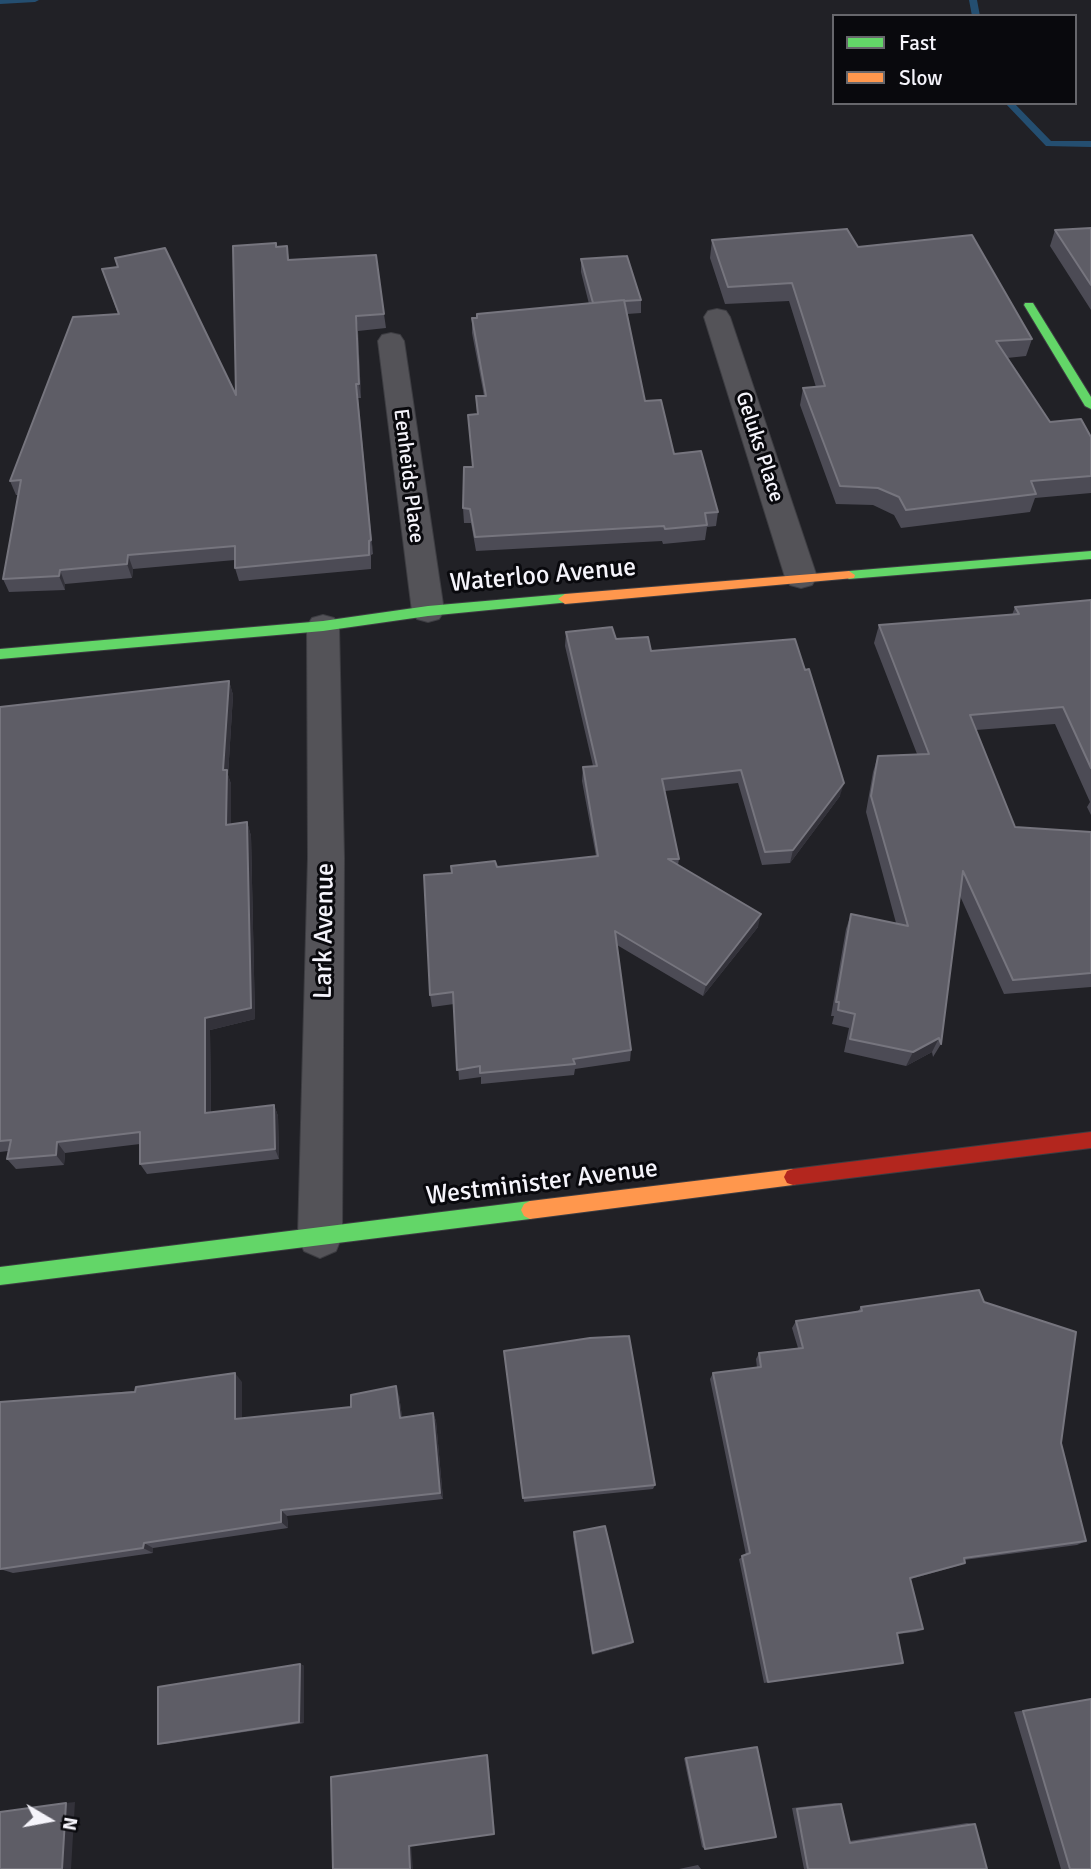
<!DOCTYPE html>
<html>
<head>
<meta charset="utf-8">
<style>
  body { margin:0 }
  #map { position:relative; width:1091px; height:1869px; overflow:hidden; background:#212126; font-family:Signika,sans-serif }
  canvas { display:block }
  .legend { position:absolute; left:832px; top:14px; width:245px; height:91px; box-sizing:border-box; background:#09090d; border:2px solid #67676c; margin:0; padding:9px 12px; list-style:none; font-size:21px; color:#f5f4fb }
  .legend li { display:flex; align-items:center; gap:14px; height:35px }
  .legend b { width:35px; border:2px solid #67676c }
  .north { position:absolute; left:14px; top:1785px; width:70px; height:70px; -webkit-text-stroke:5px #09090d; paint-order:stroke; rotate:100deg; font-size:19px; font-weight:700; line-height:28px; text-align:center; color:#f5f4fb }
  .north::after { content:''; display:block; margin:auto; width:24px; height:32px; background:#f5f4fb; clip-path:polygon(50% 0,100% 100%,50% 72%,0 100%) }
</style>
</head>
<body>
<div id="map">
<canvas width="1091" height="1869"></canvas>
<ul class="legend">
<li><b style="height:9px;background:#63d668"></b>Fast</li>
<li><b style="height:9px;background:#ff974d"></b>Slow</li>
</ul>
<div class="north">N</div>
</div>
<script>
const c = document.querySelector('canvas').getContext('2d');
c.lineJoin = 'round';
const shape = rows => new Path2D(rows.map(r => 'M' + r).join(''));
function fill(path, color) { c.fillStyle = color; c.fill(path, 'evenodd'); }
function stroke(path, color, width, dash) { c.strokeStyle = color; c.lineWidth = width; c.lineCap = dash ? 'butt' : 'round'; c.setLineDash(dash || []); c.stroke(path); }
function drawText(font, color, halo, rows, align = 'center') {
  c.font = font + ' Signika,sans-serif'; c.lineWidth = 6; c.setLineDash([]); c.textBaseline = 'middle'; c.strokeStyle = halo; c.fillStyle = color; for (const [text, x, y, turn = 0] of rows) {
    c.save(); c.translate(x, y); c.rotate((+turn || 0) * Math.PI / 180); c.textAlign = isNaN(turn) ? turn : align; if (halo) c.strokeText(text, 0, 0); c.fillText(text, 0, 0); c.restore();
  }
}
fill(shape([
  [0,0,39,0,35,2,0,4,0,0],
  [969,0,977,0,980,16,972,16,969,0],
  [1005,103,1014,103,1051,141,1091,141,1091,147,1046,146,1005,103]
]), '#244e70');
const street = shape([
  [717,309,726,311,730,317,817,577,812,585,801,588,790,585,785,577,704,317,708,311,717,309],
  [391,333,400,335,404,341,444,611,439,619,428,622,417,619,412,611,378,341,382,335,391,333],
  [323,615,334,618,339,626,344,858,342,1236,336,1251,320,1258,304,1251,298,1236,308,858,307,626,312,618,323,615]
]);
const fast = shape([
  [1025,303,1033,303,1091,397,1091,409,1085,406,1024,305,1025,303],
  [1091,551,1091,559,849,579,843,575,849,571,1091,551],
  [565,594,570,596,570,602,428,616,323,631,0,659,0,649,323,621,428,606,565,594],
  [530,1201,536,1204,539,1210,536,1216,530,1219,0,1285,0,1267,530,1201]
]);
const slow = shape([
  [849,571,855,575,854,578,565,604,558,599,565,594,849,571],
  [793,1169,799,1171,802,1177,799,1183,793,1185,530,1219,524,1216,521,1210,524,1204,530,1201,793,1169]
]);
const jam = shape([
  [1091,1132,1091,1148,793,1185,787,1183,784,1177,787,1171,793,1169,1091,1132]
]);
stroke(street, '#3d3d42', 2);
stroke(fast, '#3d3d42', 2);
stroke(slow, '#3d3d42', 2);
stroke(jam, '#3d3d42', 2);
fill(street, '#545358');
fill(fast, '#63d668');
fill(slow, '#ff974d');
fill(jam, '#b3261e');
fill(shape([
  [1091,228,1091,310,1050,246,1055,230],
  [712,240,858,247,1032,339,1026,356,1007,358,1050,422,1091,437,1091,493,1035,498,1030,512,901,528,894,515,873,505,836,504,800,405,803,388,816,387,789,301,725,304,710,258],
  [287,246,289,260,384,314,386,328,358,331,361,398,358,398,373,554,371,555,371,569,239,581,235,568,235,560,133,569,132,578,65,584,65,590,9,592,3,579,18,495,16,495,10,481,118,314,102,269,117,267,115,258,236,395,276,247],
  [581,259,641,300,641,313,627,314,645,401,674,454,718,512,716,526,707,527,705,540,663,544,662,541,476,551,471,523,464,523,463,508,473,467,468,415,477,414,476,396,484,396,472,333,472,318,589,304,581,272],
  [1091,600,1091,815,1087,807,1090,802,1055,724,976,730,1015,827,1091,832,1091,987,1004,994,960,896,941,1044,933,1057,932,1052,906,1066,844,1052,849,1028,832,1024,834,1016,831,1016,846,929,851,914,896,923,866,812,873,772,878,756,917,754,874,643,879,625,1012,615,1015,607],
  [566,632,616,639,651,651,840,796,790,863,762,865,738,783,665,791,679,859,678,865,758,927,703,996,617,945,631,1050,630,1061,575,1069,574,1075,481,1084,481,1077,459,1080,454,1004,432,1007,430,995,452,873,451,866,497,867,596,856,582,781,583,767,593,766,565,646],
  [229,681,233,695,228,775,231,784,231,824,247,822,251,836,255,1019,210,1030,211,1113,274,1105,278,1116,279,1159,147,1174,140,1164,140,1144,65,1153,64,1165,16,1169,7,1159,8,1151,0,1152,0,707],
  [984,1302,1061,1443,1086,1541,1077,1545,964,1560,965,1563,957,1566,910,1579,923,1629,916,1632,897,1634,903,1663,764,1683,739,1559,746,1555,710,1379,713,1373,757,1368,756,1359,759,1353,798,1348,792,1328,796,1321,858,1311,861,1307],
  [504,1351,655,1485,653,1489,524,1502],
  [242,1382,242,1418,351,1407,399,1395,402,1417,433,1413,436,1421,443,1499,287,1516,288,1528,153,1548,153,1553,13,1573,0,1569,0,1402],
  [574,1532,633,1642,631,1644,592,1655,573,1536],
  [300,1664,304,1666,304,1723,165,1744,158,1744],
  [1091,1699,1091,1869,1061,1869,1014,1712],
  [753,1748,705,1849,702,1847,684,1758],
  [835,1803,841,1804,849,1841,967,1823,975,1824,987,1869,804,1869,792,1808],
  [698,1865,701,1869,679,1869]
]), '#4c4b55');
fill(shape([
  [356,316,358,331,361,398,359,384],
  [356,384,358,398,373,554,371,540],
  [128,555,133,569,132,578,127,564],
  [60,570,65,584,65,590,59,576],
  [229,681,233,695,228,775,231,784,231,838,226,825,223,770],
  [844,783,840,796,790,863,793,850],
  [247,822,251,836,255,1019,210,1030,211,1124,205,1113,205,1018],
  [761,914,758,927,703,996,706,985],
  [939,1038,932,1052,906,1066,913,1052],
  [274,1105,278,1116,279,1159,275,1149],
  [57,1142,65,1153,64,1165,56,1155],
  [235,1373,242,1382,242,1427,235,1419],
  [396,1386,399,1395,403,1425,400,1418],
  [433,1413,436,1421,443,1499,440,1493],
  [281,1510,287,1516,288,1528,281,1522],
  [144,1543,153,1548,153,1553,143,1548],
  [965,1563,957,1566,903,1581,910,1578],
  [633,1642,631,1644,592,1655,593,1653],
  [300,1664,304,1666,304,1723,299,1722],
  [487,1755,488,1755,495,1833,494,1834],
  [75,1802,71,1869,62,1869,66,1803],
  [411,1844,413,1869,410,1869,409,1846]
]), '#33323a');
const building = shape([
  [1091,228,1091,285,1055,230,1091,228],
  [847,229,858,247,972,235,1032,339,996,341,1050,422,1081,419,1091,437,1091,476,1031,481,1036,494,906,510,899,497,878,488,840,486,803,388,825,386,792,283,728,287,712,240,847,229],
  [276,243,276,247,287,246,288,260,376,255,384,314,356,316,359,384,356,384,371,540,369,541,369,555,235,568,235,546,128,555,127,564,60,570,59,576,3,579,21,480,10,481,73,317,119,314,102,269,118,267,115,258,165,248,236,395,233,246,276,243],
  [627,256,641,300,624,301,624,300,593,303,581,259,627,256],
  [624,300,645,401,661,400,674,454,701,451,718,512,705,513,707,525,665,529,664,526,475,537,470,509,463,508,464,467,473,467,468,415,478,414,476,396,486,396,472,318,477,318,477,314,624,300],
  [1091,600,1091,768,1063,707,970,715,1015,827,1091,832,1091,973,1013,980,963,871,941,1044,939,1038,913,1052,850,1039,855,1014,838,1010,839,1002,836,1002,851,914,908,926,871,796,878,756,929,754,879,625,1019,614,1015,607,1091,600],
  [612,627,616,639,648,637,651,651,795,639,805,670,809,669,844,783,793,850,765,852,741,770,662,779,679,859,668,859,761,914,706,985,615,931,631,1050,573,1059,575,1064,480,1073,480,1066,457,1070,453,992,430,995,424,875,452,873,451,866,495,861,497,867,598,856,583,767,597,766,566,632,612,627],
  [229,681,223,770,227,770,226,825,247,822,251,1008,205,1018,205,1113,274,1105,275,1149,140,1164,140,1132,57,1142,56,1155,7,1159,11,1140,0,1141,0,707,229,681],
  [979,1290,984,1302,1076,1332,1061,1443,1086,1541,964,1558,965,1563,910,1578,923,1629,897,1633,903,1663,768,1682,742,1556,750,1553,713,1373,761,1367,759,1353,803,1348,796,1321,862,1311,861,1307,979,1290],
  [629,1336,655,1485,523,1498,504,1351,590,1338,629,1336],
  [235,1373,235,1419,351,1407,351,1395,396,1386,400,1418,433,1413,440,1493,281,1510,281,1522,144,1543,143,1548,0,1569,0,1402,135,1392,136,1387,235,1373],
  [605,1526,633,1642,593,1653,574,1532,605,1526],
  [300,1664,299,1722,158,1744,158,1687,300,1664],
  [1091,1699,1091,1869,1070,1869,1023,1711,1091,1699],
  [757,1747,776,1837,705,1849,686,1758,757,1747],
  [487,1755,494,1834,409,1846,410,1869,333,1869,331,1777,487,1755],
  [66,1803,62,1869,0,1869,0,1812,66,1803],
  [841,1804,850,1843,975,1824,987,1869,808,1869,797,1809,841,1804]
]);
fill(building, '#5e5d66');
stroke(building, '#76757e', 2);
drawText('21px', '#f5f4fb', '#09090d', [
  ["Geluks Place",759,447,72],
  ["Eenheids Place",408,476,83]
]);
drawText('26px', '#f5f4fb', '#09090d', [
  ["Waterloo Avenue",543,576,-5],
  ["Lark Avenue",325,931,-89],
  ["Westminister Avenue",542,1183,-7]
]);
</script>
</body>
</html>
